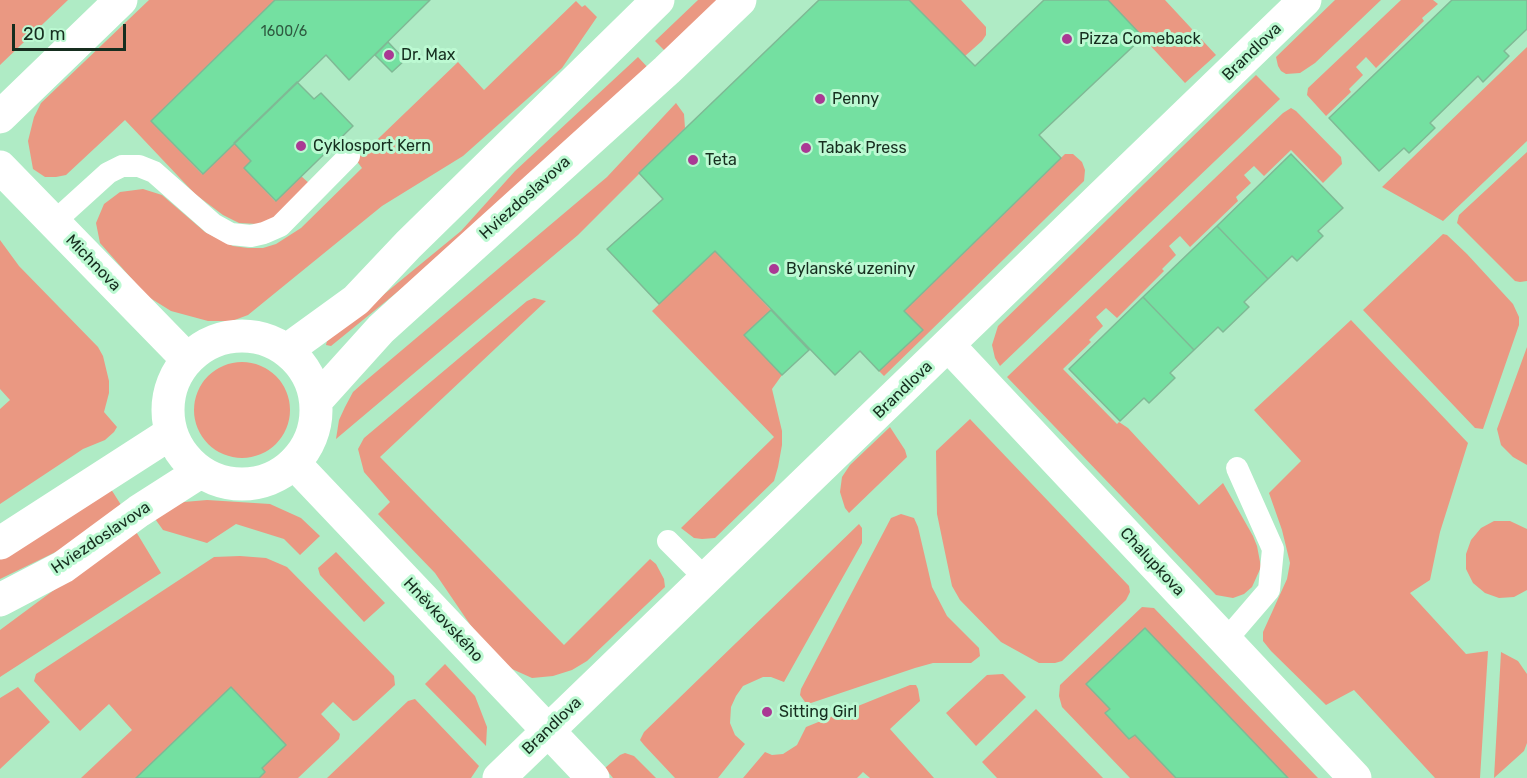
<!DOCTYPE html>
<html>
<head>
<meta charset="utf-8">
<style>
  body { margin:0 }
  #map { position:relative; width:1527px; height:778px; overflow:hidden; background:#afebc5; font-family:Rubik,sans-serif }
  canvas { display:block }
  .scale { position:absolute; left:12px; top:24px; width:114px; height:27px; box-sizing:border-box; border:3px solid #162e1f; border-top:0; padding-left:8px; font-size:18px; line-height:21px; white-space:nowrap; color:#162e1f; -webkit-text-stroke:4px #bcf9d2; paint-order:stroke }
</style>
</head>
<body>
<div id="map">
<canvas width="1527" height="778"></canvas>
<div class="scale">20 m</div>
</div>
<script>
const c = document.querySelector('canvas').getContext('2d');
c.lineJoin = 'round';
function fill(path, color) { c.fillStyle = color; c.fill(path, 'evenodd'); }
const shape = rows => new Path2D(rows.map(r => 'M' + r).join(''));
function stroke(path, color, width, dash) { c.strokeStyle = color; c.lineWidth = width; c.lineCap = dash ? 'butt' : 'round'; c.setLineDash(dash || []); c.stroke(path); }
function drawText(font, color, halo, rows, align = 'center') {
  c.font = font + ' Rubik,sans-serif'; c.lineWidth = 6; c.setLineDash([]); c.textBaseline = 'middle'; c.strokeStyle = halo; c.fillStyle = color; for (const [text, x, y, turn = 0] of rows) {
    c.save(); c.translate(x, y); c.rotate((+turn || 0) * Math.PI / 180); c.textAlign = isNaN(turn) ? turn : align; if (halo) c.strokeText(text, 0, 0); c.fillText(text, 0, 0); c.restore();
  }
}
fill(shape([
  [0,0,68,0,0,65],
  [149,0,275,0,151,121,202,174,234,143,251,161,244,168,275,201,301,176,311,185,275,218,258,224,239,223,223,215,195,194,125,120,66,175,56,177,45,177,33,169,28,141,34,117,41,103],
  [698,0,724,0,668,54,655,41],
  [909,0,961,0,986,27,986,35,982,41,965,56],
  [1108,0,1165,0,1216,55,1185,83],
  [1335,0,1381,0,1315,63,1300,73,1286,74,1281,71,1278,66,1276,57],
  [1401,0,1433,0,1438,4,1422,18,1424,21,1376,68,1366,57,1356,67,1363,75,1349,89,1351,92,1326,116,1307,95,1308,88],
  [576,1,582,7,585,5,597,17,562,68,463,156,382,206,248,315,232,321,208,321,171,311,147,296,100,243,96,223,104,204,120,192,143,189,162,195,205,232,233,246,248,248,263,248,276,244,301,228,362,168,356,160,458,62,484,90],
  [1527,47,1527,141,1443,221,1382,187],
  [638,57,651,71,449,250,331,346,326,345,327,341,461,231,515,171],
  [1256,75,1280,99,1000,366,995,358,992,345,998,326],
  [676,103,684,114,685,128,578,235,336,439,339,420,345,407,353,392,363,383,607,177],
  [1291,108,1296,111,1341,157,1342,164,1323,183,1291,150,1264,176,1254,166,1244,175,1251,183,1236,197,1238,201,1190,247,1180,236,1169,246,1176,255,1162,269,1164,271,1117,318,1106,308,1096,317,1103,326,1089,340,1091,342,1063,369,1117,424,1119,422,1128,428,1199,505,1223,483,1253,536,1257,546,1261,567,1252,587,1244,594,1233,598,1216,595,1007,377,1283,113],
  [1527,152,1527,281,1520,282,1515,281,1457,223,1459,215],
  [1065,154,1073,154,1082,162,1085,170,1084,181,884,376,879,371,923,330,904,311],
  [1443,234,1447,235,1467,254,1513,304,1519,317,1519,325,1483,429,1475,428,1363,310],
  [0,240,19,266,98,347,103,356,109,381,109,393,104,412,117,427,114,432,105,440,83,449,0,504,0,409,10,400,0,389],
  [715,251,771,310,745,335,782,375,772,389,782,431,782,445,778,467,774,481,715,538,702,539,694,538,681,528,774,437,652,311],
  [534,298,546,301,380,457,564,645,650,559,656,564,664,579,665,587,587,661,572,670,553,676,532,678,512,669,484,645,435,573,378,514,390,502,364,472,358,449,364,438,527,301],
  [1351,320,1468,443,1440,532,1430,580,1410,593,1466,654,1488,651,1480,778,1435,778,1354,690,1326,705,1271,651,1263,641,1263,632,1287,579,1290,563,1282,530,1269,493,1301,461,1254,410],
  [1527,347,1527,465,1513,457,1501,445,1497,429],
  '194 410a48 48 0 1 1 96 0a48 48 0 1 1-96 0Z',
  [970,419,1129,586,1130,592,1126,600,1062,661,1055,663,1039,663,1001,642,960,600,952,586,937,514,936,451],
  [890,427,905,450,907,457,849,513,845,508,840,492,842,477,850,465],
  [109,486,123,508,66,547,0,579,0,557],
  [207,500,270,504,301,518,320,536,300,555,284,539,236,524,207,543,163,530,153,516,184,502],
  [901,514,914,518,918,527,932,587,947,616,979,648,980,656,971,663,933,663,915,668,811,703,805,702,800,695,801,689,891,518],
  [1494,521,1510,521,1527,529,1527,590,1514,597,1499,598,1485,593,1473,583,1466,569,1466,554,1471,540,1481,528],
  [859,524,862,528,862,543,784,682,771,677,763,677,743,686,736,696,731,707,730,723,735,735,745,744,718,778,675,778,644,745,640,740,644,732],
  [135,530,161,573,0,677,0,630],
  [336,552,385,603,364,622,320,575,318,568],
  [240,556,266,558,287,567,394,676,395,685,357,720,353,721,333,702,321,714,340,734,339,739,298,778,259,778,265,772,262,768,286,745,231,687,136,778,81,778,132,730,109,704,80,731,34,681,36,674,214,557],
  [1142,607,1154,608,1318,778,1288,778,1145,629,1176,778,1130,778,1062,707,1059,696,1060,685],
  [1501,652,1518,661,1527,674,1527,743,1524,751,1494,778],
  [445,664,475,696,487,727,486,746,425,684],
  [1003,674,1026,697,976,746,946,713,987,675],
  [910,685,916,685,918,689,920,701,890,729,934,778,870,778,863,772,857,778,743,778,765,752,772,755,783,754,797,745,806,727],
  [18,687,50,722,0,769,0,698],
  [415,699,479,766,471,778,327,778,408,701],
  [1036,709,1103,778,997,778,982,762],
  [625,753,634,756,656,778,613,778,605,768,620,755]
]), '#ea9882');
const building = shape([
  [275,0,430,0,349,80,326,55,203,174,151,121,275,0],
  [819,0,909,0,975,66,1044,0,1108,0,1143,37,1039,135,1061,158,904,311,923,330,879,371,860,351,835,375,715,251,659,304,607,249,663,199,639,173,819,0],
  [1452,0,1527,0,1527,29,1504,51,1509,56,1483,82,1478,76,1430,123,1435,128,1409,153,1404,148,1379,171,1329,118,1452,0],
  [388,42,405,60,392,72,375,55,388,42],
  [297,82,314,99,321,93,353,126,276,201,244,168,251,161,234,143,297,82],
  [1291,154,1343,208,1318,231,1323,236,1297,261,1292,256,1268,279,1217,226,1291,154],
  [1217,226,1268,279,1244,302,1249,307,1223,332,1218,327,1194,350,1143,297,1217,226],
  [1143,297,1194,350,1170,373,1175,378,1149,403,1144,398,1120,421,1069,369,1143,297],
  [771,310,809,350,782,375,744,335,771,310],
  [1145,628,1288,778,1176,778,1135,735,1129,739,1105,713,1110,709,1086,684,1145,628],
  [231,687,286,745,262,768,265,772,259,778,136,778,231,687]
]);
fill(building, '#74e0a1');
stroke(building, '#7fb995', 1.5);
stroke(shape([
  [54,222,108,173,122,166,139,166,154,172,213,224,231,234,251,236,264,233,280,226,349,156],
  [668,541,706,579],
  [1226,640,1269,590,1273,549,1237,468]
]), '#fff', 22);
stroke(shape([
  [0,117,121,0],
  [0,167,187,359],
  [949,346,1355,778],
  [294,463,593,778],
  [499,778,1305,0]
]), '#fff', 33);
stroke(shape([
  '168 410a74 74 0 1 1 148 0a74 74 0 1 1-148 0Z',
  [287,350,356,300,408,245,658,0],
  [316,401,381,329,667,70,740,0],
  [0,543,171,433],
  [0,600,63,567,139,511,200,472]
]), '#fff', 33);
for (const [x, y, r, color] of [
  [1067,39,6,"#aa3994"],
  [389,55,6,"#aa3994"],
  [820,99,6,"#aa3994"],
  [301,146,6,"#aa3994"],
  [806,148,6,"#aa3994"],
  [693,160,6,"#aa3994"],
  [774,269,6,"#aa3994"],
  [767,712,6,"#aa3994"]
]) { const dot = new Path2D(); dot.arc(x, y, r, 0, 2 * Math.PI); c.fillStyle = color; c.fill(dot); stroke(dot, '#bcf9d2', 2); }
drawText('14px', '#2e5a40', null, [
  ["1600/6",284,32]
]);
drawText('16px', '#162e1f', '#bcf9d2', [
  ["Pizza Comeback",1079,39],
  ["Dr. Max",401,55],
  ["Penny",832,99],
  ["Cyklosport Kern",313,146],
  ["Tabak Press",818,148],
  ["Teta",705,160],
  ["Bylanské uzeniny",786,269],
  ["Sitting Girl",779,712]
], 'left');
drawText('16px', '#162e1f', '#bcf9d2', [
  ["Brandlova",1252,52,-44],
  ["Hviezdoslavova",525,198,-42],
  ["Michnova",93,263,46],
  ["Brandlova",903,390,-44],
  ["Hviezdoslavova",101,538,-34],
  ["Chalupkova",1152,562,47],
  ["Hněvkovského",443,620,47],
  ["Brandlova",552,726,-44]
]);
</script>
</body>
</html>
